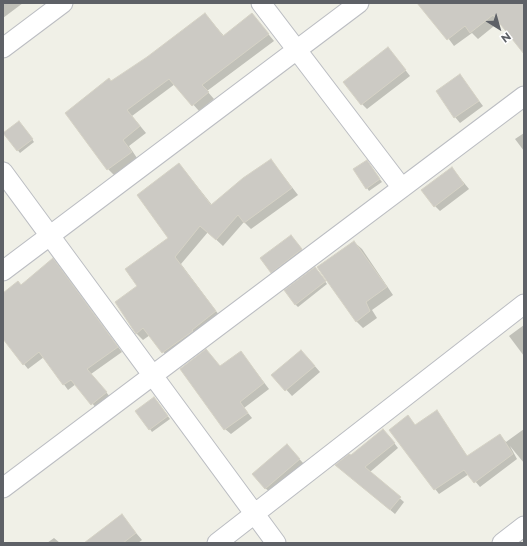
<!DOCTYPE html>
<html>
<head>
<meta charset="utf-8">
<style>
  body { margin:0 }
  #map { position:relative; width:527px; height:546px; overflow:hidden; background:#f0f0e7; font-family:Montserrat,sans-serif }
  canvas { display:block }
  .frame { position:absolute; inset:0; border:4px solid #5e6167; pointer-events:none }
  .north { position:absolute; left:479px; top:8px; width:40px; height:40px; -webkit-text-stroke:3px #fff; paint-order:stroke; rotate:143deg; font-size:11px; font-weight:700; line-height:16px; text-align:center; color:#5e6167 }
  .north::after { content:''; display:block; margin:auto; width:14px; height:18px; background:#5e6167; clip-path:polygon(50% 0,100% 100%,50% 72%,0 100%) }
</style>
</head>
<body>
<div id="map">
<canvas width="527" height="546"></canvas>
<div class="frame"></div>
<div class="north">N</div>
</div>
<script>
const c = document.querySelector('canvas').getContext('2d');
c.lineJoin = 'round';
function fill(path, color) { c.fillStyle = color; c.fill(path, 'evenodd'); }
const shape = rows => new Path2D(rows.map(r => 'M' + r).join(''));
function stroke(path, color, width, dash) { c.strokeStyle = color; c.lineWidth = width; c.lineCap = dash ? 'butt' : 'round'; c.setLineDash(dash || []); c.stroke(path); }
fill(shape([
  [3,3,23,3,3,18],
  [422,3,524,3,524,53,499,22,478,39,472,33,454,46],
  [205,14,224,36,252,14,274,41,207,91,214,99,199,111,175,84,132,116,146,133,129,146,137,158,114,175,108,169,112,82,147,58],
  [393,54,410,76,367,109,362,104],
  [460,76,483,106,460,123,455,117],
  [22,125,34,142,20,153,4,133],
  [524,133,524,151,515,139],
  [271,160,298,195,251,229,244,222,223,246,208,232,181,264,222,319,169,359,150,335,143,340,136,333,138,286,169,238,185,171,212,205],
  [369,164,382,182,369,191,367,188],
  [452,168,469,189,440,211,435,206],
  [293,238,304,252,274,275,271,272],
  [354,242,362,249,393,295,372,310,377,318,363,328,356,321],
  [58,265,122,352,91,374,111,398,97,409,76,384,68,390,44,357,28,369,3,338,3,294],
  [317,271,327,284,298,307,295,304],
  [524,325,524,356,509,336],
  [206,350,220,367,241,352,269,389,244,408,252,418,231,434,225,429],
  [307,357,320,372,292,396,273,375],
  [157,401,170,419,152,432,137,411],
  [437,412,468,457,500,435,506,442,524,429,524,463,510,446,517,459,480,487,469,474,439,494,390,430,408,417,416,426],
  [388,435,398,448,370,472,404,502,395,514,341,469,351,457],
  [292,451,304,464,271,493,265,488],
  [121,515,142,540,138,543,85,543],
  [54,538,60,543,47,543]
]), '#0003');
const building = shape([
  [417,3,524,3,524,54,493,15,470,33,465,26,447,40,417,3],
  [205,13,223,36,252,13,269,34,202,85,209,92,192,106,169,79,127,110,140,126,123,140,132,152,107,170,65,113,109,78,111,81,147,57,205,13],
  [388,47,406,70,361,105,343,82,388,47],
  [460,74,479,101,454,118,436,91,460,74],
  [19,121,33,139,17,151,3,133,19,121],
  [271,159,292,188,244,223,238,215,216,240,200,226,175,257,216,311,192,330,193,331,162,353,143,328,136,334,115,302,137,286,125,269,168,238,137,195,179,163,211,205,243,178,271,159],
  [367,160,380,179,366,189,353,169,367,160],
  [452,167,464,184,434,207,421,190,452,167],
  [291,235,302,249,271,273,260,258,291,235],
  [354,241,387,287,366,302,370,311,356,322,317,267,354,241],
  [53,258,118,347,87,369,107,392,91,405,71,380,63,385,39,352,23,365,3,339,3,293,18,281,21,285,53,258],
  [315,267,326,281,295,305,284,290,315,267],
  [206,349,220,366,241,351,264,383,240,402,248,413,224,430,180,369,206,349],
  [301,350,315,366,285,391,271,375,301,350],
  [154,397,168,416,149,430,135,411,154,397],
  [437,410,467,456,500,434,513,454,474,483,464,470,434,490,389,430,408,415,415,425,437,410],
  [383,429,395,443,365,467,401,497,390,510,335,465,349,454,351,455,383,429],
  [287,444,300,459,265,489,252,474,287,444],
  [122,514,136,533,123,543,84,543,122,514]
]);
fill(building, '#cccac4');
stroke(building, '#d5d2c5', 1);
const minor = shape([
  [261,3,402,188],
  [3,48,63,3],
  [3,172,276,543],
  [3,271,359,3],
  [3,488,524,96],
  [217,543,524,304],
  [502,543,524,526]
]);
stroke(minor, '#bbbdc2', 21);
stroke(minor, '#fff', 19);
</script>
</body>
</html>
